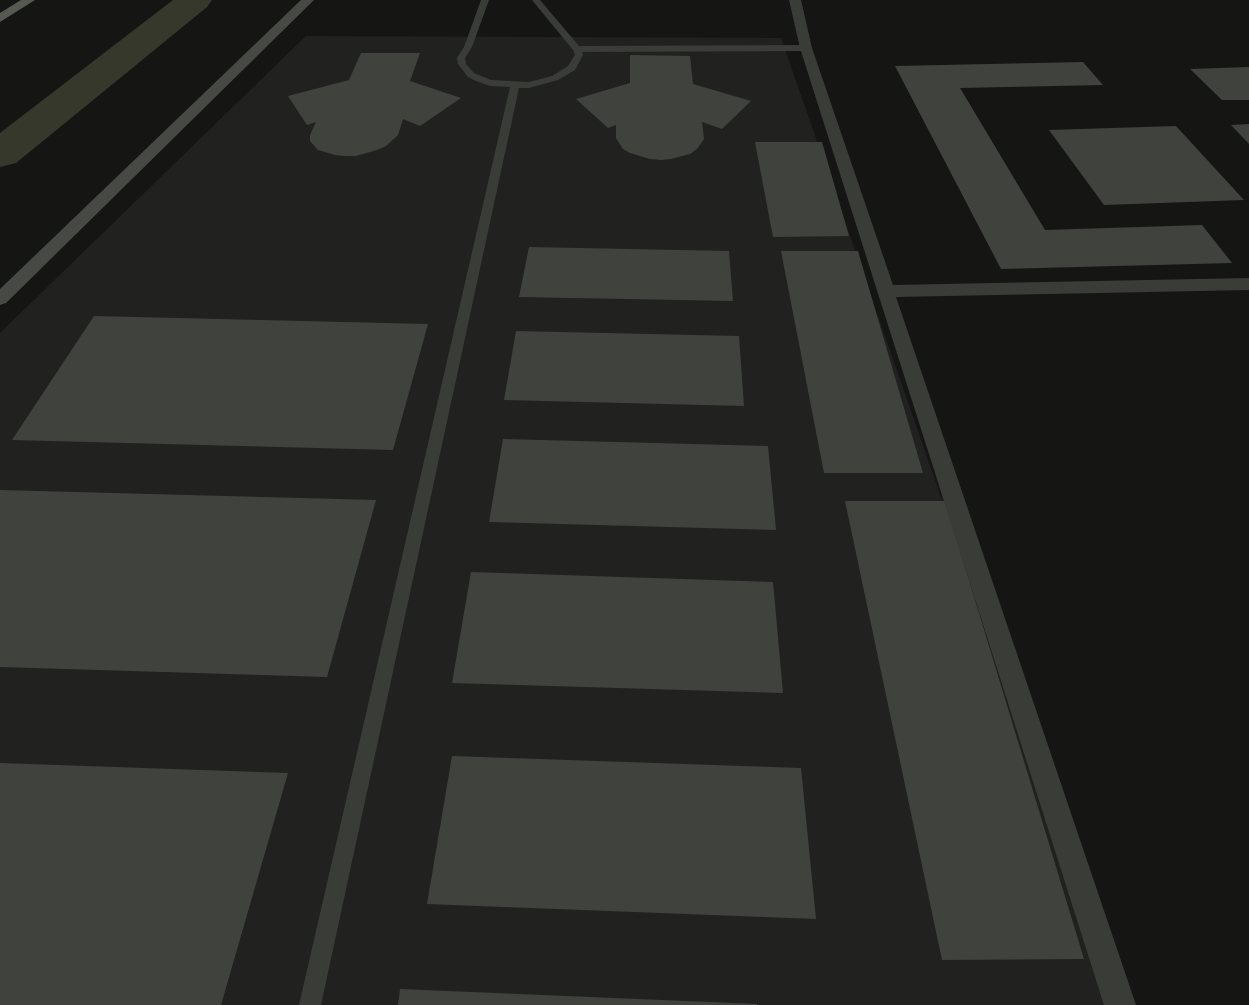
<!DOCTYPE html>
<html>
<head>
<meta charset="utf-8">
<style>
  body { margin:0 }
  canvas { display:block; background:#151514 }
</style>
</head>
<body>
<canvas width="1249" height="1005"></canvas>
<script>
const c = document.querySelector('canvas').getContext('2d');
c.lineJoin = 'round';
function fill(path, color) { c.fillStyle = color; c.fill(path, 'evenodd'); }
const shape = rows => new Path2D(rows.map(r => 'M' + r).join(''));
fill(shape([
  [306,36,781,38,1118,1005,0,1005,0,333]
]), '#212220');
fill(shape([
  [173,0,212,0,207,7,16,163,0,167,0,133,173,0]
]), '#37382c');
fill(shape([
  [361,53,420,53,410,81,461,98,420,126,403,119,398,135,386,146,377,150,356,156,345,156,335,155,318,150,310,141,310,135,316,122,307,125,288,96,349,80],
  [630,55,690,56,693,84,751,101,722,129,702,122,704,139,697,149,690,154,671,159,661,160,650,159,630,153,623,149,616,138,616,125,608,128,576,99,630,83],
  [1083,62,1103,85,960,88,1045,230,1202,225,1232,263,1001,269,895,66],
  [1249,67,1249,100,1222,100,1190,69],
  [1249,124,1249,144,1231,125],
  [1176,126,1244,200,1104,205,1049,130],
  [755,142,822,142,849,236,773,237],
  [529,247,729,251,733,301,519,297],
  [781,251,858,251,923,473,824,473],
  [94,316,428,324,393,450,12,440],
  [516,331,739,336,744,406,504,400],
  [503,439,768,446,776,530,489,522],
  [0,490,376,500,327,677,0,667],
  [845,501,945,501,1084,959,942,960],
  [471,572,773,582,783,693,452,683],
  [452,756,801,768,816,919,427,904],
  [0,763,288,773,221,1005,0,1005],
  [400,989,757,1004,757,1005,398,1005]
]), '#40423e');
fill(shape([
  [481,0,489,0,472,47,465,58,466,64,474,73,491,80,529,82,552,76,568,66,575,55,573,50,532,0,540,0,579,46,806,45,810,48,806,51,582,52,583,55,575,70,558,80,529,88,519,88,321,1005,299,1005,510,87,490,86,476,81,468,77,458,64,457,58,464,47,481,0]
]), '#3a3c38');
fill(shape([
  [789,0,801,0,812,48,893,285,1249,278,1249,290,896,297,1136,1005,1104,1005,800,48,789,0]
]), '#3a3c38');
fill(shape([
  [301,0,314,0,6,303,0,305,0,289,301,0]
]), '#474a44');
fill(shape([
  [21,0,35,0,0,22,0,13,21,0]
]), '#565952');
</script>
</body>
</html>
